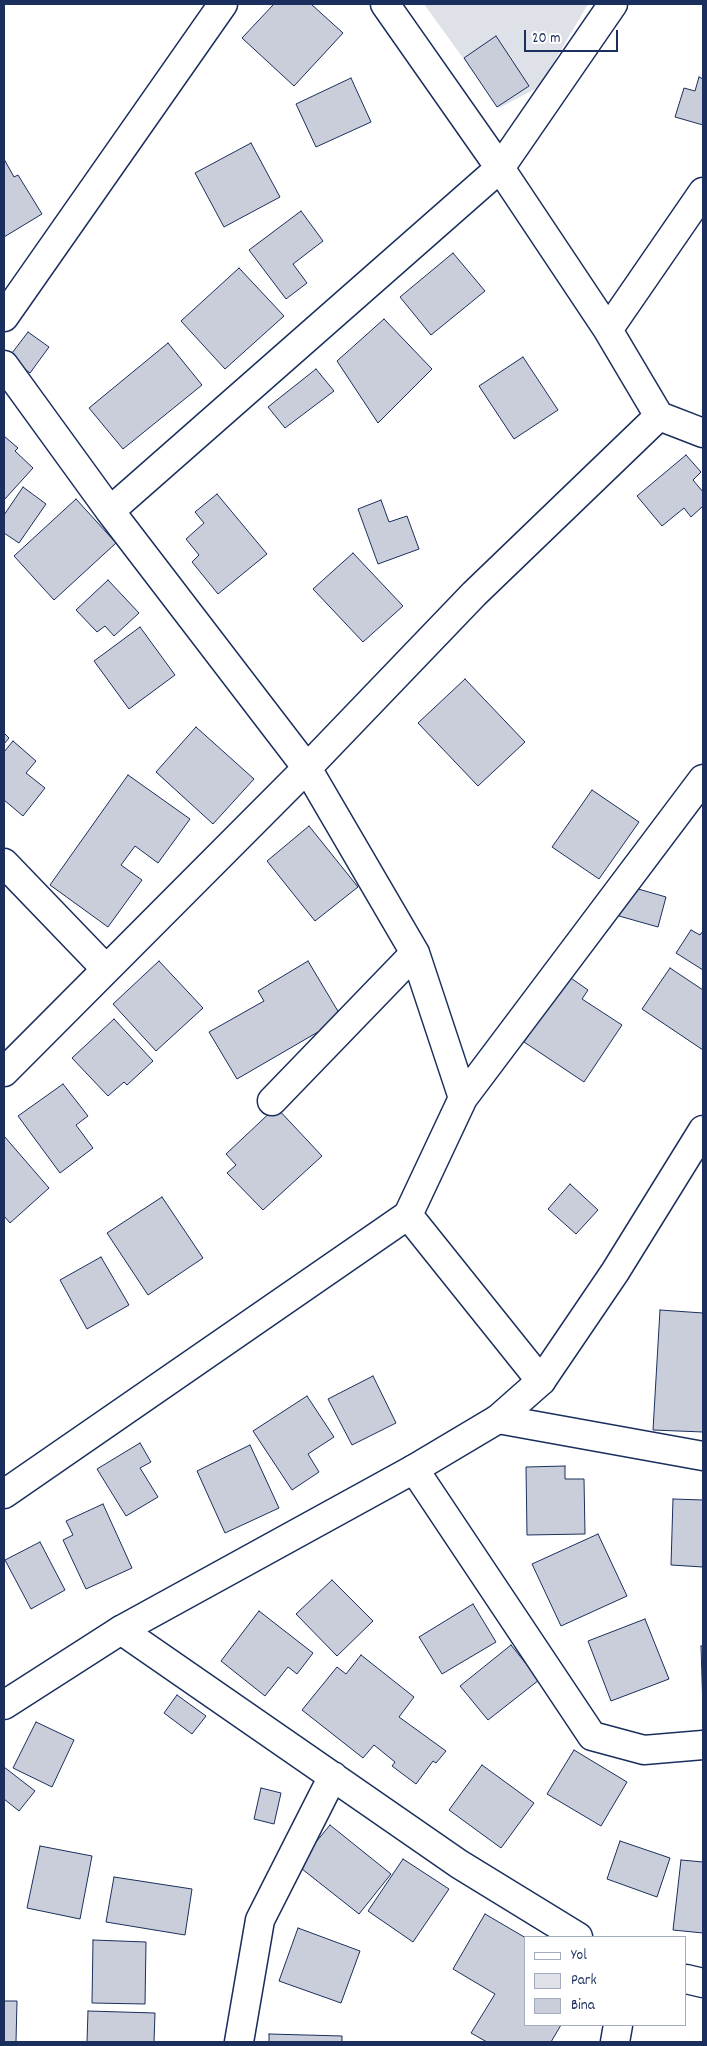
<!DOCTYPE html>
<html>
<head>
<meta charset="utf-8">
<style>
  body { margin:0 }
  #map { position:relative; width:707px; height:2046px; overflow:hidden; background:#fff; font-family:Dekko,sans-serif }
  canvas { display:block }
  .frame { position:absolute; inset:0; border:5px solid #1b2f5e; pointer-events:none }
  .legend { position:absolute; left:524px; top:1936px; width:162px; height:90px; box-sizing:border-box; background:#fff; border:1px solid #a4acbf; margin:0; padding:6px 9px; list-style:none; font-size:15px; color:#1b2f5e }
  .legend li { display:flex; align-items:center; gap:10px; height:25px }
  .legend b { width:25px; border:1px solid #a4acbf }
  .scale { position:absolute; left:524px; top:30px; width:94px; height:22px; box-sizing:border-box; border:2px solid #1b2f5e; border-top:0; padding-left:6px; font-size:15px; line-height:18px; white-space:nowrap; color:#1b2f5e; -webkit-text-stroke:4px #fff; paint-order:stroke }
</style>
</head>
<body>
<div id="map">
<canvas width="707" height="2046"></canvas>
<div class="frame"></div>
<ul class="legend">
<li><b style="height:6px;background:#fff"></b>Yol</li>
<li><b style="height:14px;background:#dee1e7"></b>Park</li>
<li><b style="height:14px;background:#caceda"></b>Bina</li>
</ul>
<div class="scale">20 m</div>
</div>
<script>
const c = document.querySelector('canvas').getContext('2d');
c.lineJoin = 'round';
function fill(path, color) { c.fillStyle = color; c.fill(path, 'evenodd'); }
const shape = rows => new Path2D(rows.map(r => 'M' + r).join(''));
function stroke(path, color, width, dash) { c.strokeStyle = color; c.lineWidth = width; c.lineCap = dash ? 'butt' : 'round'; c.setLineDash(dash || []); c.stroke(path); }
fill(shape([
  [424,4,588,4,539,87,499,108]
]), '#dee1e7');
const building = shape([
  [274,4,311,4,343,33,294,86,242,38,274,4],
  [496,36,529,86,497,107,464,58,496,36],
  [699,77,703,79,703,125,675,117,684,88,695,91,699,77],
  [351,78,371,122,316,147,296,104,351,78],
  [251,143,280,197,224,227,195,173,251,143],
  [4,159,14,177,18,175,42,214,4,237,4,159],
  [301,211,323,241,293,264,307,283,286,299,249,250,301,211],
  [453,253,485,291,431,335,400,297,453,253],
  [239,268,284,316,225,369,181,321,239,268],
  [384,319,432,369,378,423,337,361,384,319],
  [28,332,49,347,30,373,9,357,28,332],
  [168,343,202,385,123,449,89,408,168,343],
  [523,357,558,410,514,439,479,386,523,357],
  [316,369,334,391,285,428,268,407,316,369],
  [4,436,18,448,15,451,33,468,4,500,4,436],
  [686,455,701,472,693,480,703,492,703,506,691,517,684,508,662,526,637,496,686,455],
  [23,487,46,504,19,543,4,533,4,515,23,487],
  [217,494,267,554,218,594,192,562,199,555,186,539,204,523,195,512,217,494],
  [76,499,116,543,54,600,14,556,76,499],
  [381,500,389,522,407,516,419,549,378,564,358,509,381,500],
  [353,553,403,606,363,642,313,589,353,553],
  [108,580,139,613,114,636,105,626,97,632,76,610,108,580],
  [140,627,175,675,129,709,94,661,140,627],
  [465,679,525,742,478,786,418,723,465,679],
  [196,727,254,779,213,824,156,772,196,727],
  [4,733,9,738,4,744,4,733],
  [13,741,36,761,26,773,45,788,23,816,4,800,4,752,13,741],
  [128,775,190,819,158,863,135,846,121,865,142,880,108,927,50,885,128,775],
  [592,790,639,822,599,879,552,847,592,790],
  [309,826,358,887,315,921,267,861,309,826],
  [628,886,666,897,658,927,619,916,628,886],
  [691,930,700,935,703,931,703,970,676,953,691,930],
  [159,961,203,1008,156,1051,113,1004,159,961],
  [308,961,342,1018,237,1079,209,1032,264,1001,258,991,308,961],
  [670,968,703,990,703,1050,642,1009,670,968],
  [568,976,588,990,582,999,622,1025,584,1082,524,1042,568,976],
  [114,1019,153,1061,127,1085,124,1082,108,1096,72,1058,114,1019],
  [63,1084,88,1116,76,1125,93,1148,60,1173,18,1116,63,1084],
  [276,1107,322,1156,263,1210,227,1173,236,1165,226,1154,276,1107],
  [4,1136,49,1188,10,1223,4,1216,4,1136],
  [570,1184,598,1210,576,1234,548,1209,570,1184],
  [162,1197,203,1258,148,1295,107,1233,162,1197],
  [101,1257,129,1305,87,1329,60,1280,101,1257],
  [660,1310,703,1313,703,1432,653,1430,660,1310],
  [373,1376,396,1423,352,1445,328,1399,373,1376],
  [307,1396,334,1437,308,1454,319,1472,292,1490,253,1431,307,1396],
  [140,1443,151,1462,140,1468,158,1497,126,1516,97,1469,140,1443],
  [250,1445,279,1508,225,1533,197,1471,250,1445],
  [565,1466,565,1479,584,1479,585,1534,527,1535,526,1467,565,1466],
  [673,1499,703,1500,703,1567,671,1565,673,1499],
  [103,1504,132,1568,86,1589,63,1540,73,1535,66,1521,103,1504],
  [598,1534,627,1596,561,1626,532,1564,598,1534],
  [40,1542,65,1590,31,1609,5,1560,40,1542],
  [332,1580,373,1621,337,1656,296,1614,332,1580],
  [473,1604,496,1642,442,1674,419,1637,473,1604],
  [259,1611,313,1653,297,1674,288,1667,265,1696,221,1661,259,1611],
  [645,1619,669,1679,611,1701,588,1641,645,1619],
  [511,1645,539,1680,488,1720,460,1686,511,1645],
  [701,1646,703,1646,703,1710,701,1646],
  [361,1655,414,1697,399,1717,446,1751,436,1763,433,1761,416,1784,392,1766,395,1762,374,1745,363,1758,302,1710,337,1667,346,1674,361,1655],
  [177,1695,206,1716,192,1734,164,1713,177,1695],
  [36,1722,74,1740,52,1787,13,1768,36,1722],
  [574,1750,627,1782,601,1826,547,1794,574,1750],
  [482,1765,534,1803,501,1848,449,1810,482,1765],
  [4,1767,35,1791,19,1811,4,1799,4,1767],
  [261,1788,281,1793,274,1824,254,1819,261,1788],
  [330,1825,391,1874,359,1914,297,1865,330,1825],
  [620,1841,670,1858,657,1897,607,1879,620,1841],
  [40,1846,92,1856,80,1919,27,1908,40,1846],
  [403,1859,449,1889,413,1942,368,1911,403,1859],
  [681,1860,703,1862,703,1933,673,1930,681,1860],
  [114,1877,192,1889,185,1935,106,1922,114,1877],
  [485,1914,526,1938,526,2025,561,2025,551,2042,487,2042,471,2033,495,1994,453,1969,485,1914],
  [298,1928,360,1951,341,2003,279,1981,298,1928],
  [93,1940,146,1942,145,2004,92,2003,93,1940],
  [4,2001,17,2001,16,2042,4,2042,4,2001],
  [88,2011,155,2013,154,2042,87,2042,88,2011],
  [269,2034,342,2036,342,2042,269,2042,269,2034]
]);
fill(building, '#caceda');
stroke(building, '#1b2f5e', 1);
const minor = shape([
  [385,4,500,168,608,330,659,416,703,433],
  [4,317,223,4],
  [608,330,703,192],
  [4,365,110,511,307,768,415,953,463,1098],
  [110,511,500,168,613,4],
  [4,863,106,969],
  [4,1072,307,768,474,594,659,416],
  [272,1101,415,953],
  [408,1215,541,1381],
  [498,1419,703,1456],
  [414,1469,592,1736,644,1750,703,1745],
  [4,1494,408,1215,463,1098,703,779],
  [121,1630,459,1864,578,1937],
  [686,1979,703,1983],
  [239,2042,260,1920,333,1776],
  [615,2042,618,2025]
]);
const tertiary = shape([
  [4,1705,121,1630,414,1469,498,1419,541,1381,615,1272,703,1130]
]);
stroke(minor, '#1b2f5e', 31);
stroke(tertiary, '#1b2f5e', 31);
stroke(minor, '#fff', 28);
stroke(tertiary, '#fff', 28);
</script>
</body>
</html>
